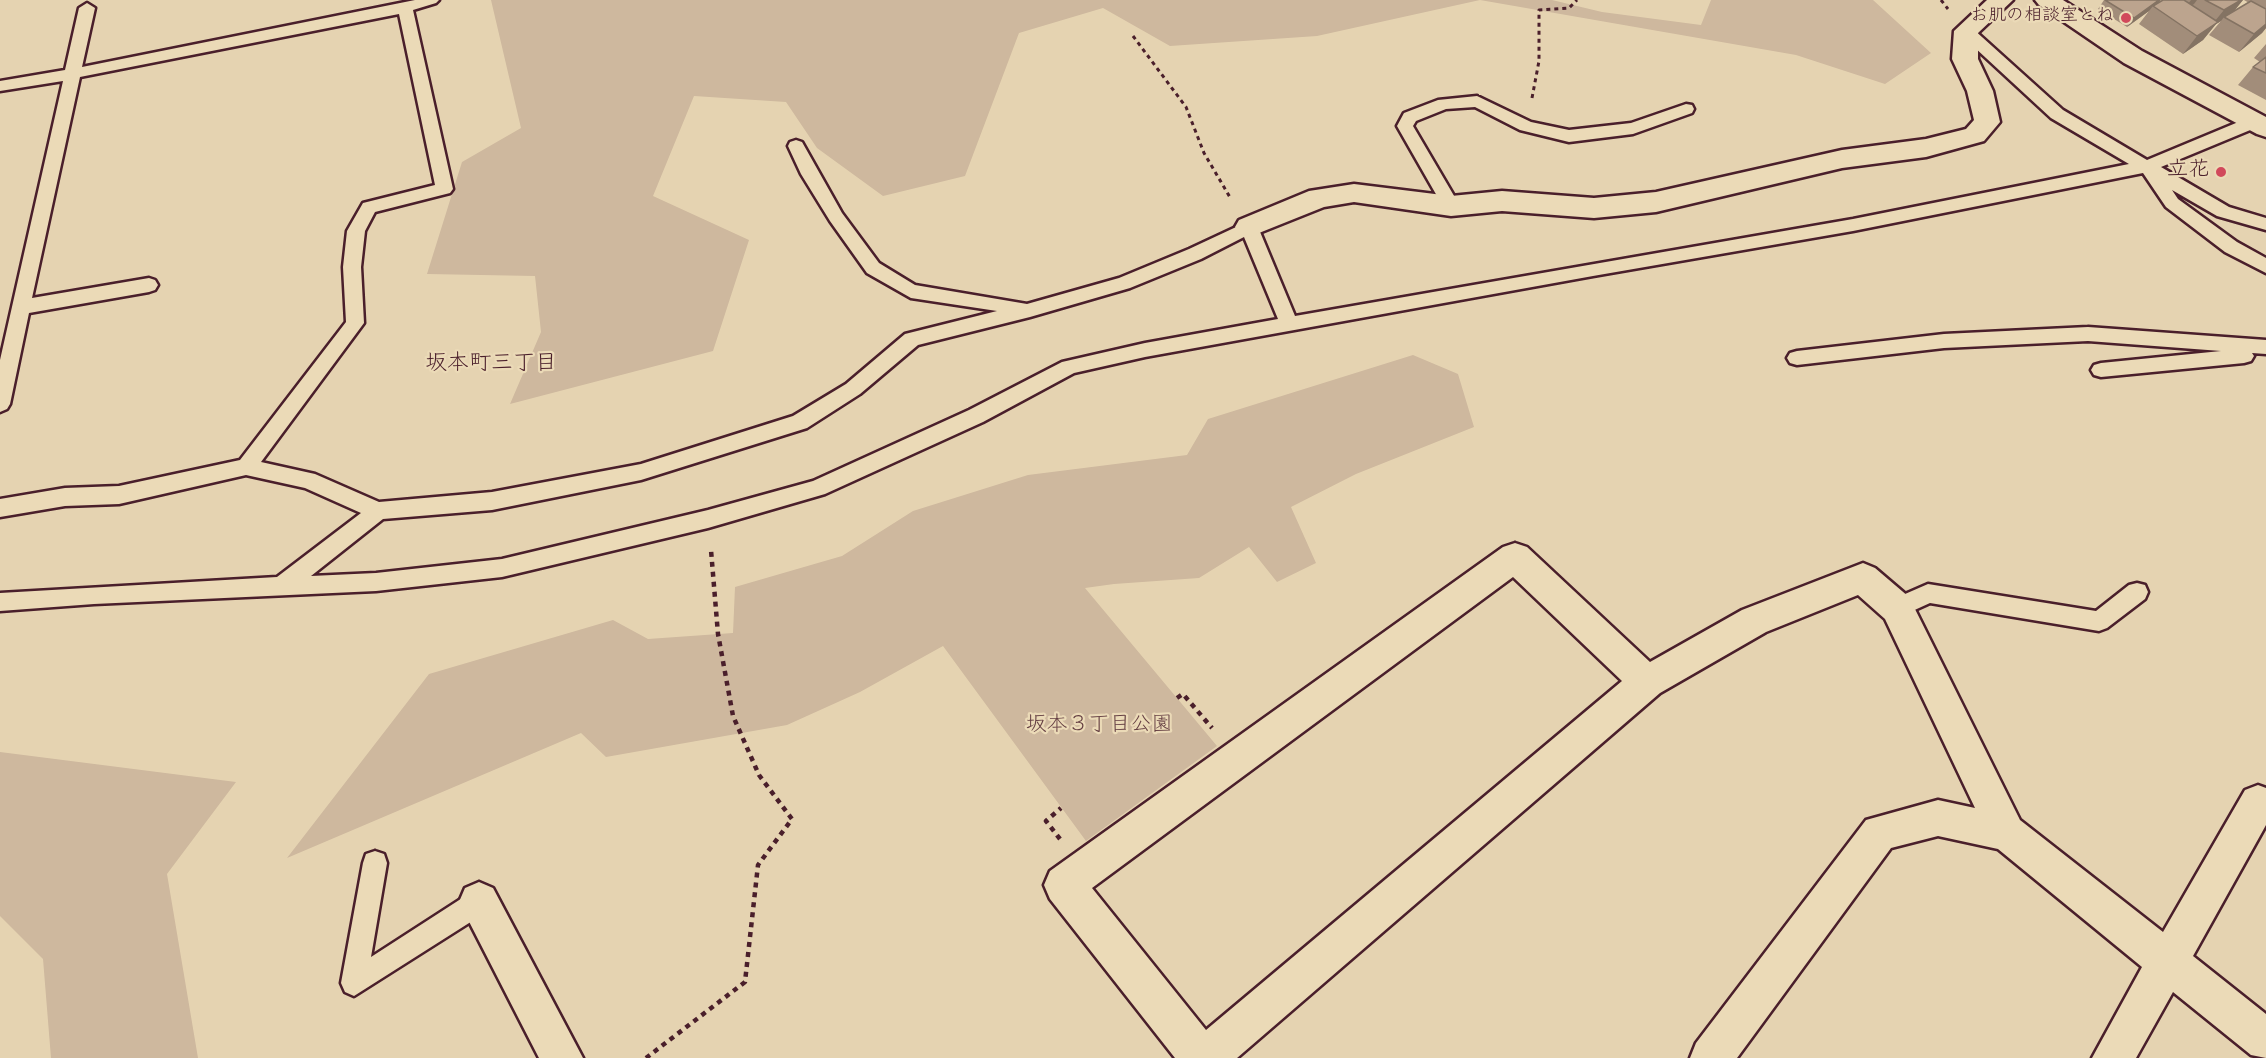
<!DOCTYPE html>
<html>
<head>
<meta charset="utf-8">
<style>
  body { margin:0 }
  canvas { display:block; background:#e5d3b1 }
</style>
</head>
<body>
<canvas width="2266" height="1058"></canvas>
<script>
const c = document.querySelector('canvas').getContext('2d');
c.lineJoin = 'round';
function fill(path, color) { c.fillStyle = color; c.fill(path, 'evenodd'); }
const shape = rows => new Path2D(rows.map(r => 'M' + r).join(''));
function stroke(path, color, width, dash) { c.strokeStyle = color; c.lineWidth = width; c.lineCap = dash ? 'butt' : 'round'; c.setLineDash(dash || []); c.stroke(path); }
function drawText(font, color, halo, rows, align = 'center') {
  c.font = font + ' Dekko,"Klee One",sans-serif'; c.lineWidth = 4.5; c.setLineDash([]); c.textBaseline = 'middle'; c.strokeStyle = halo; c.fillStyle = color; for (const [text, x, y, turn = 0] of rows) {
    c.save(); c.translate(x, y); c.rotate((+turn || 0) * Math.PI / 180); c.textAlign = isNaN(turn) ? turn : align; if (halo) c.strokeText(text, 0, 0); c.fillText(text, 0, 0); c.restore();
  }
}
fill(shape([
  [491,0,1552,0,1602,12,1701,25,1711,0,1873,0,1931,53,1885,84,1796,55,1480,0,1317,36,1170,46,1103,8,1019,33,965,176,883,196,817,148,786,102,694,96,653,196,749,240,713,351,510,404,541,332,535,276,427,274,462,162,521,128],
  [1413,355,1458,374,1474,427,1356,474,1291,507,1316,563,1277,582,1249,547,1199,578,1114,584,1085,588,1217,746,1086,841,943,646,860,692,787,725,606,757,581,733,287,858,429,674,613,620,648,639,733,633,735,587,842,556,913,511,1028,475,1187,455,1208,419],
  [0,752,236,782,167,874,198,1058,51,1058,43,959,0,916]
]), '#ceb89e');
const service = shape([
  [415,0,439,0,436,3,413,10,453,189,450,193,375,212,365,231,361,267,364,323,261,462,315,474,379,502,492,492,641,464,793,416,846,384,905,334,997,311,911,298,867,273,830,221,801,174,788,146,790,142,796,140,802,142,842,213,879,263,915,285,1027,304,1119,278,1189,249,1249,221,1255,223,1258,227,1295,316,1853,219,2129,164,2051,118,1960,34,1958,31,1966,26,1972,28,2063,110,2147,160,2248,118,2260,118,2262,122,2260,126,2161,167,2229,207,2266,218,2266,230,2217,216,2172,190,2178,199,2237,242,2266,258,2266,273,2225,252,2166,207,2143,173,1853,231,1593,276,1145,357,1074,373,983,422,825,494,708,528,502,577,376,591,94,604,0,611,0,593,277,577,361,513,305,488,246,475,119,504,65,506,0,517,0,499,65,488,119,486,240,460,346,322,343,267,347,231,363,203,435,185,399,14,80,77,32,298,149,278,155,280,158,285,155,290,149,292,29,313,10,404,7,409,0,412,0,360,63,81,0,91,0,81,65,70,79,8,87,3,95,8,82,67,415,0],
  [1244,237,1278,319,1145,343,1062,362,969,410,813,481,708,510,502,559,376,573,311,576,383,519,492,510,641,480,807,428,860,394,918,345,1030,317,1130,288,1201,259,1244,237],
  [1477,96,1531,122,1569,130,1631,123,1686,104,1692,105,1694,109,1692,113,1633,134,1569,142,1520,130,1475,107,1446,109,1416,121,1413,126,1460,206,1457,210,1451,212,1445,210,1397,126,1404,113,1438,100,1477,96],
  [2088,327,2266,340,2266,354,2252,353,2254,356,2251,361,2244,363,2101,377,2094,375,2091,370,2094,365,2101,363,2221,351,2088,341,1944,348,1797,365,1790,363,1787,358,1790,353,1797,351,1944,334,2088,327],
  [2137,583,2145,585,2148,592,2145,599,2107,628,2099,631,1930,603,1897,618,1889,615,1886,608,1889,601,1928,584,2096,611,2129,585,2137,583],
  [375,851,384,854,387,863,371,957,470,893,479,889,488,893,492,902,488,911,354,996,345,992,341,983,363,863,366,854,375,851]
]);
const minor = shape([
  [1987,0,2013,0,1978,33,1978,59,1993,91,2000,122,1984,141,1926,157,1842,168,1656,212,1594,218,1502,211,1451,216,1354,202,1324,207,1249,237,1239,234,1235,227,1239,220,1309,191,1354,184,1451,196,1502,191,1594,198,1656,192,1842,150,1926,139,1966,129,1974,120,1967,91,1952,59,1954,31,1987,0],
  [1515,543,1527,547,1650,662,1742,610,1863,563,1875,568,1909,597,2020,820,2163,932,2245,790,2258,785,2266,788,2266,825,2193,956,2266,1014,2266,1058,2251,1055,2173,992,2136,1058,2092,1058,2142,967,1998,849,1938,836,1891,848,1737,1058,1690,1058,1696,1043,1866,820,1938,800,1975,808,1885,619,1858,595,1766,632,1660,693,1237,1058,1175,1058,1050,899,1044,885,1050,871,1503,547,1515,543],
  [1513,577,1622,681,1206,1030,1092,888,1513,577],
  [479,882,493,888,583,1058,539,1058,459,902,465,888,479,882]
]);
const tertiary = shape([
  [2035,0,2063,0,2142,51,2266,117,2266,137,2257,134,2124,63,2039,5,2035,0]
]);
stroke(service, '#4a1f2b', 5);
stroke(minor, '#4a1f2b', 5);
stroke(tertiary, '#4a1f2b', 5);
stroke(shape([
  [1941,0,1948,9],
  [1133,36,1186,107,1204,153,1231,199],
  [1532,98,1539,61,1539,10,1569,8,1577,0]
]), '#4a1f2b', 3, [4, 4]);
stroke(shape([
  [1177,698,1183,694,1212,728],
  [1060,839,1046,821,1061,808],
  [646,1058,745,982,758,865,792,819,759,775,733,716,718,634,711,550]
]), '#4a1f2b', 4.5, [5, 5]);
fill(service, '#ebdab7');
fill(minor, '#ebdab7');
fill(tertiary, '#ebdab7');
fill(shape([
  [2104,0,2158,3,2163,0,2243,0,2233,12,2249,3,2244,0,2266,0,2266,28,2262,33,2239,52,2209,35,2221,21,2216,24,2203,40,2183,54,2139,24,2149,11,2127,27,2098,9],
  [2266,44,2266,100,2238,85,2253,67,2260,62,2254,58]
]), '#a28d7a');
fill(shape([
  [2159,0,2161,0,2155,7,2153,6,2149,11,2127,27,2134,18],
  [2191,0,2197,0,2194,4,2182,12],
  [2241,0,2243,0,2230,16,2224,17,2221,21,2216,24,2203,40,2183,54,2197,36,2210,27,2224,10],
  [2266,24,2266,28,2262,33,2239,52,2254,34]
]), '#847363');
const building = shape([
  [2105,0,2159,0,2134,18,2105,0],
  [2163,0,2184,0,2218,22,2197,36,2153,6,2163,0],
  [2205,0,2241,0,2224,10,2205,0],
  [2251,1,2266,9,2266,24,2254,34,2224,17,2251,1],
  [2266,57,2266,73,2253,67,2266,57]
]);
fill(building, '#bca48e');
stroke(building, '#847363', 1.5);
for (const [x, y, r, color] of [
  [2126,18,6,"#d1495b"],
  [2221,172,6,"#d1495b"]
]) { const dot = new Path2D(); dot.arc(x, y, r, 0, 2 * Math.PI); c.fillStyle = color; c.fill(dot); stroke(dot, '#ebdab7', 2); }
drawText('18px', '#4a1f2b', '#ebdab7', [
  ["お肌の相談室とね",2114,18]
], 'right');
drawText('21px', '#4a1f2b', '#ebdab7', [
  ["立花",2209,172]
], 'right');
drawText('21px', '#643e42', '#ebdab7', [
  ["坂本３丁目公園",1099,727]
]);
drawText('22px', '#4a1f2b', '#ebdab7', [
  ["坂本町三丁目",491,366]
]);
</script>
</body>
</html>
